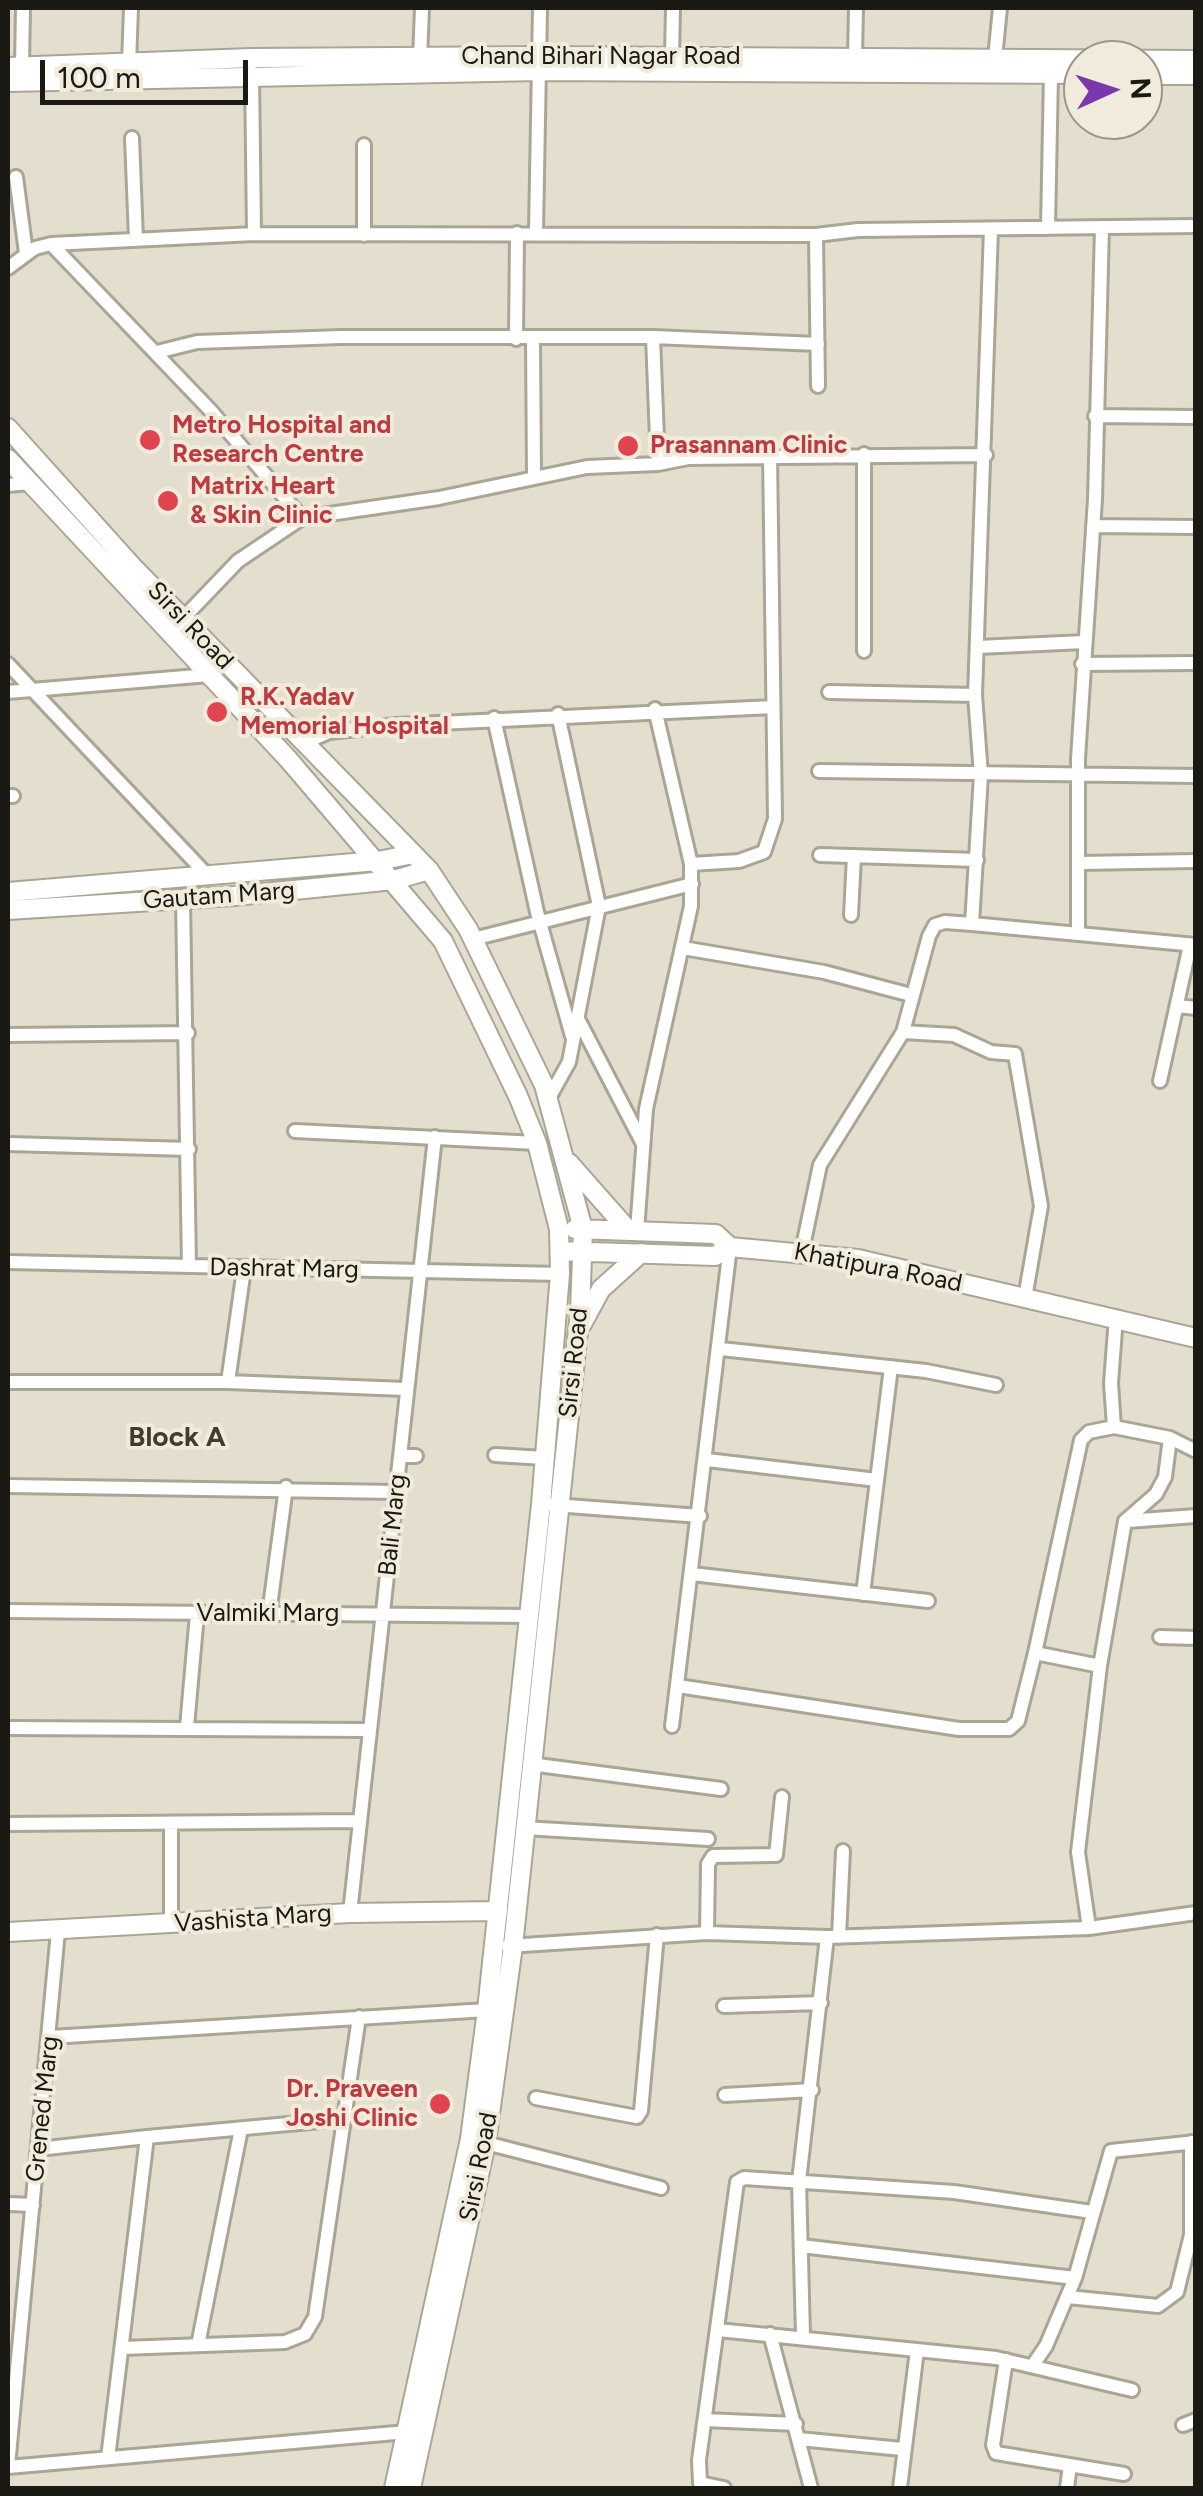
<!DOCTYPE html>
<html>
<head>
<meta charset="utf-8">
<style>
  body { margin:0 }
  #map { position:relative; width:1203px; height:2496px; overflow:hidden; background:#e4dece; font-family:Figtree,sans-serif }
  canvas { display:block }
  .frame { position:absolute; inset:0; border:10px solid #1b1913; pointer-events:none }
  .north { position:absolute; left:1063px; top:40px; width:100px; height:100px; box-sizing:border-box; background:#f1ebdb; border:2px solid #9b978b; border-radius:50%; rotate:87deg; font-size:28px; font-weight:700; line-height:40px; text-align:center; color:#1b1913 }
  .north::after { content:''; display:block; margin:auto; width:35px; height:45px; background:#7a38ac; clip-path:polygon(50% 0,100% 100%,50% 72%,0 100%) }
  .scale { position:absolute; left:40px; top:60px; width:208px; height:45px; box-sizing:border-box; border:5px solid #1b1913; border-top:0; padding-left:12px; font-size:30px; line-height:35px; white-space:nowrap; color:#1b1913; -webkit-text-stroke:8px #f1ebdb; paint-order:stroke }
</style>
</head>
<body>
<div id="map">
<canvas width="1203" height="2496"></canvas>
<div class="frame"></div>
<div class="north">N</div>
<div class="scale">100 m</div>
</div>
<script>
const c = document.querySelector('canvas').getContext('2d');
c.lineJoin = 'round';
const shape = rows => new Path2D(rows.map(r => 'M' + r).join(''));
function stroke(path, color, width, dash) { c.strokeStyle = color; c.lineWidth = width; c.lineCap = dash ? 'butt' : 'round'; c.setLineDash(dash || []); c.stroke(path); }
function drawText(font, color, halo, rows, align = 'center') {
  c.font = font + ' Figtree,sans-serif'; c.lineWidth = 8; c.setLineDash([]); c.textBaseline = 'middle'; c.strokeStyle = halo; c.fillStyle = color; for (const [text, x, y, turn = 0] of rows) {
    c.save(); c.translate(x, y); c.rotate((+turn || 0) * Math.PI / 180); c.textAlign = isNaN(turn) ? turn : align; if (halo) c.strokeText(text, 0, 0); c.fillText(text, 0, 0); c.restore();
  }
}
const street = shape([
  [672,56,673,8],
  [855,56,856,8],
  [995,58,1000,8],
  [420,59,422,8],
  [129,64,131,8],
  [22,66,23,8],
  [252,72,254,234],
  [132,138,136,239],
  [364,145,364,235],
  [16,177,26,253],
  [1048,228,1051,74],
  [536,232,540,8],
  [816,235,818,386],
  [51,244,211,411,302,518],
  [8,268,35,248,51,244,254,234,816,235,858,230,1196,226],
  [653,337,658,464],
  [533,338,534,476],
  [516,339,517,233],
  [157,352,197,342,341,337,653,337,818,344],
  [1095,416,1196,417],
  [8,485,30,483],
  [1093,526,1196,527],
  [169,633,238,561,302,518,439,498,587,467,658,464,688,458,986,455],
  [978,647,1084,642],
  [864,651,864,454],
  [8,664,208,876],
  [1082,664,1196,663],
  [8,692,209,675],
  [829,692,975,695],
  [494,718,537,912,572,1036],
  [304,743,329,732,397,725,773,707],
  [819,771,1196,776],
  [8,796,13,796],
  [820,855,977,860],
  [1080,863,1196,861],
  [691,864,739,861,764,852,775,819,770,454],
  [183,899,189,1266],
  [851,915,854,856],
  [972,924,1196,945],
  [1078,934,1078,759,1095,499,1102,227],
  [473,939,692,884],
  [683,948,824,972,911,995],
  [1177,1006,1196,1008],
  [577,1017,643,1144],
  [903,1032,954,1035,991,1052,1015,1054,1041,1206,1025,1298],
  [8,1035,188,1033],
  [1160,1081,1190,945],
  [549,1098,569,1062,599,906,558,714],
  [295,1131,537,1143],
  [8,1144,189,1149],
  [637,1231,646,1109,691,906,691,864,655,709],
  [802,1251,820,1165,903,1032,929,936,935,925,945,922,972,924,981,775,975,695,991,229],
  [8,1262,560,1274],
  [721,1349,926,1371,996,1385],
  [8,1382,228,1382,405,1389],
  [228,1382,244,1269],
  [1114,1427,1170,1438,1196,1451],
  [495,1455,544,1458],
  [400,1456,416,1456],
  [707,1460,877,1480],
  [8,1486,397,1492],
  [541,1504,700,1516],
  [1127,1521,1196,1516],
  [692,1574,928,1601],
  [863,1594,891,1367],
  [8,1611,528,1616],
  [269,1614,286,1487],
  [1160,1637,1196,1638],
  [1035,1653,1100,1666],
  [678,1686,959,1729,1009,1729,1018,1721,1035,1653,1081,1440,1089,1432,1114,1427,1111,1383,1116,1317],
  [672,1726,730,1247],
  [187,1727,197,1614],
  [8,1728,369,1730],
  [530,1764,721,1789],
  [8,1824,358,1821],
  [524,1828,708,1839],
  [350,1913,435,1137],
  [171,1924,171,1824],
  [1089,1928,1078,1852,1100,1666,1125,1521,1156,1494,1165,1477,1170,1438],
  [707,1933,708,1864,713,1856,776,1855,782,1797],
  [839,1937,843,1851],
  [508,1946,707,1933,827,1937,1089,1928,1196,1913],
  [724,2006,821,2003],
  [51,2037,487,2010],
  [725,2095,812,2090],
  [536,2098,637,2117,641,2111,657,1935],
  [482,2142,661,2188],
  [38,2149,147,2137],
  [8,2204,33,2205],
  [801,2246,1075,2278],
  [1068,2297,1158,2306,1177,2292,1191,2235,1191,2142],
  [718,2330,996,2358,1132,2390],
  [770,2334,811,2488],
  [803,2335,799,2181,827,1937],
  [198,2345,241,2129],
  [122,2348,285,2342,305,2334,315,2317,359,2017],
  [1006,2360,993,2445,996,2453,1124,2474],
  [1033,2365,1046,2346,1075,2278,1111,2151,1196,2142],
  [705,2420,796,2424],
  [1183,2425,1196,2420],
  [799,2439,902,2449],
  [108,2458,147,2137,343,2119],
  [8,2466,58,1931],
  [8,2467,407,2432],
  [724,2488,700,2483,699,2460,737,2182,744,2178,954,2192,1092,2212],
  [900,2488,917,2350],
  [1067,2488,1070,2465]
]);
const secondary = shape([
  [8,67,251,58,539,56,1196,60],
  [1143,75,1196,75],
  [8,82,539,71,1083,74],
  [8,428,133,567,429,870,468,929,544,1085,583,1229,580,1312,513,1946,486,2143,411,2488],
  [8,459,288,759,443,941,518,1096,537,1143,559,1229,560,1274,541,1504,487,2010,470,2139,394,2488],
  [8,892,378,861,413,854],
  [8,910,234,896,394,880,429,870],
  [569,1163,629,1231],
  [575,1229,716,1234,730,1247,858,1259,1196,1338],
  [560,1251,715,1256,730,1247],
  [582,1324,601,1289,641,1253],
  [8,1932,350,1913,498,1911]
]);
stroke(street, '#aba596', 18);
stroke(secondary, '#aba596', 22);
stroke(street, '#fff', 12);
stroke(secondary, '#fff', 18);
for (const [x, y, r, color] of [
  [150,440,12,"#e0444e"],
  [628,446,12,"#e0444e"],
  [168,501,12,"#e0444e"],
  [217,712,12,"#e0444e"],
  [440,2104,12,"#e0444e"]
]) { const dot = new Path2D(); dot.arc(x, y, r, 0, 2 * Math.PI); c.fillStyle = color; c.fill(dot); stroke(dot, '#f1ebdb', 4); }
drawText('25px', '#1b1913', '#f1ebdb', [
  ["Chand Bihari Nagar Road",601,57],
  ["Sirsi Road",190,626,46],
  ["Gautam Marg",219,896,-4],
  ["Khatipura Road",878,1268,11],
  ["Dashrat Marg",284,1269,1],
  ["Sirsi Road",574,1363,-84],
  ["Bali Marg",393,1525,-84],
  ["Valmiki Marg",268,1614],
  ["Vashista Marg",253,1919,-4],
  ["Grened Marg",43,2109,-84],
  ["Sirsi Road",479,2167,-79]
]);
drawText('bold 25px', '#be3a42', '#f1ebdb', [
  ["Metro Hospital and",172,426],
  ["Research Centre",172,455],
  ["Prasannam Clinic",650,446],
  ["Matrix Heart",190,487],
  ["& Skin Clinic",190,516],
  ["R.K.Yadav",240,698],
  ["Memorial Hospital",240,727],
  ["Dr. Praveen",418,2090,"right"],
  ["Joshi Clinic",418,2119,"right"]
], 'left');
drawText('bold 28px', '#413c2f', '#f1ebdb', [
  ["Block A",177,1438]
]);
</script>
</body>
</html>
